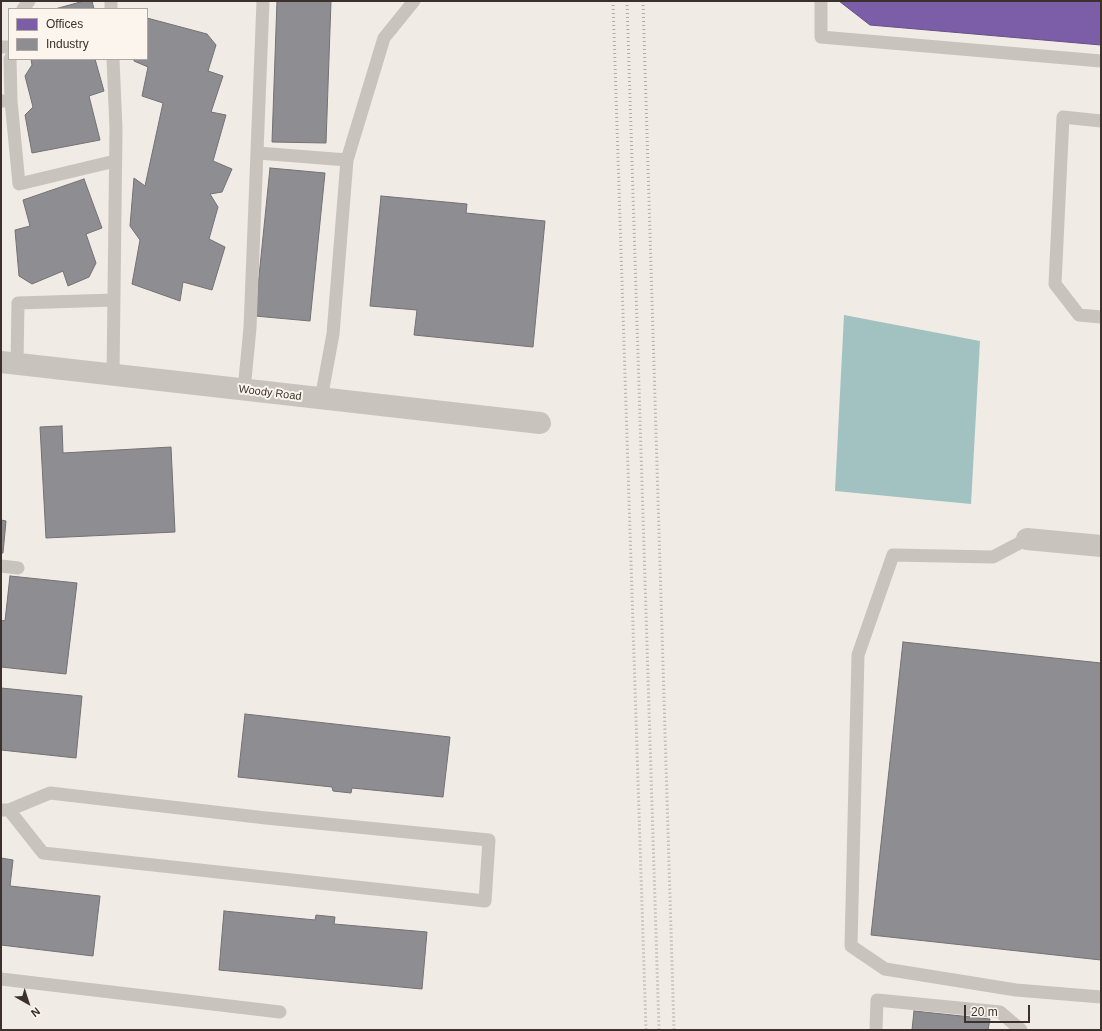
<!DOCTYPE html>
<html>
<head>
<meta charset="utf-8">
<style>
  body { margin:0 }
  #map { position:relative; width:1102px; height:1031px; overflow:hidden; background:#f0ebe5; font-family:Helvetica,sans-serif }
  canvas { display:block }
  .frame { position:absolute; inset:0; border:2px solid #3b302b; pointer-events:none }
  .legend { position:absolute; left:8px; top:8px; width:140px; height:52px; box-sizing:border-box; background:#fbf5ee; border:1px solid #aea6a0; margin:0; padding:5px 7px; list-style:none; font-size:12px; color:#3b302b }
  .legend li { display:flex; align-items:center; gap:8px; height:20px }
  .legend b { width:20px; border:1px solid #aea6a0 }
  .north { position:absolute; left:8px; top:983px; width:40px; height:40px; -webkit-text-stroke:3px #fbf5ee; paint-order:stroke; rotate:141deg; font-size:11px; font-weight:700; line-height:16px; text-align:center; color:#3b302b }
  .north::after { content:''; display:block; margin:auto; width:14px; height:18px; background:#3b302b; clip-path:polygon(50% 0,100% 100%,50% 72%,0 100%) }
  .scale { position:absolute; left:964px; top:1005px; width:66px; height:18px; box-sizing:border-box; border:2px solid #3b302b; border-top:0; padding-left:5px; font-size:12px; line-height:14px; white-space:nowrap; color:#3b302b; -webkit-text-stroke:3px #fbf5ee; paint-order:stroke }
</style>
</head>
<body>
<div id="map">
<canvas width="1102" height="1031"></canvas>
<div class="frame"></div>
<ul class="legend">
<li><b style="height:11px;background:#7b5ea7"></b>Offices</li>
<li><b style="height:11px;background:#8d8d92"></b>Industry</li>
</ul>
<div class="north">N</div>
<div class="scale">20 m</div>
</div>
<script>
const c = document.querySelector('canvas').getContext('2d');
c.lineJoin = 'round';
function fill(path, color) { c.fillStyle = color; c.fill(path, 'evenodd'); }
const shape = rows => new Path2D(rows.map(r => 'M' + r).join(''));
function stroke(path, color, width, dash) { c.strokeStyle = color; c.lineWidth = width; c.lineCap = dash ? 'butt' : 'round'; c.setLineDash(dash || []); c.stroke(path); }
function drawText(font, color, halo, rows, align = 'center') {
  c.font = font + ' Helvetica,sans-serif'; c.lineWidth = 4; c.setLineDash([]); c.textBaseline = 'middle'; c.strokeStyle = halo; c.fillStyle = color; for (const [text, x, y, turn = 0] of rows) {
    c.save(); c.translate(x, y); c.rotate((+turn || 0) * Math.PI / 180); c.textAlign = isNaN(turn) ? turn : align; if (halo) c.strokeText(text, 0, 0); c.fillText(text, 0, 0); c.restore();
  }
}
fill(shape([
  [844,315,980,341,971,504,835,491]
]), '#a1c2c1');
const offices = shape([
  [839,1,1101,1,1101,45,870,25,839,1]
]);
fill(offices, '#7b5ea7');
stroke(offices, '#685082', 1);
const industry = shape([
  [84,1,92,1,94,9,55,9,84,1],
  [277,1,331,1,326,143,272,142,277,1],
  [147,18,207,34,216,45,208,71,223,76,211,112,226,115,213,161,232,169,222,192,210,194,218,207,209,239,225,247,212,290,183,282,180,301,132,284,140,240,130,226,134,178,145,186,163,103,142,96,148,67,134,61,134,59,147,59,147,18],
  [31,59,95,59,104,91,89,96,100,140,32,153,25,115,33,107,25,76,32,65,31,59],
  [270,168,325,173,310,321,255,316,270,168],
  [84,179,102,228,86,234,96,263,89,277,68,286,63,271,32,284,19,276,15,230,30,226,23,200,84,179],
  [381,196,467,204,466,213,545,221,533,347,414,335,417,310,370,306,381,196],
  [62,426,63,453,171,447,175,532,46,538,40,427,62,426],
  [1,520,6,521,3,553,1,553,1,520],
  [10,576,77,583,66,674,1,667,1,620,5,621,10,576],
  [903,642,1101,663,1101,960,871,935,903,642],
  [1,688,82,696,76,758,1,750,1,688],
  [245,714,450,737,443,797,352,788,351,793,333,791,332,787,238,777,245,714],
  [1,858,13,860,10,886,100,896,93,956,1,945,1,858],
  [224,911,315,920,316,915,335,917,334,924,427,932,422,989,219,970,224,911],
  [914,1011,990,1019,988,1030,912,1030,914,1011]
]);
fill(industry, '#8d8d92');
stroke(industry, '#747173', 1);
stroke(shape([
  [111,1,111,9],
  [821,1,821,37,1101,61],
  [23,9,29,1],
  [1,47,9,47],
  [1,101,11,101,10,59],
  [11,101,19,184,115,161],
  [1101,121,1063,117,1055,284,1079,315,1101,317],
  [258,153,347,160],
  [17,364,18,303,114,300],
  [113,375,116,129,113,59],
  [244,390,250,328,263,1],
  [321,399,333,334,347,160,384,38,414,1],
  [1027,539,993,557,893,555,858,655,851,946,885,969,1016,990,1101,997],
  [1,566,18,568],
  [1,810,9,810,50,793,266,818,489,840,485,901,43,853,9,810],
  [1,979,280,1012],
  [876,1030,877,1000,1000,1012,1021,1030]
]), '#c9c3be', 13);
stroke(shape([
  [1,362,540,423],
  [1027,539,1101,546]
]), '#c9c3be', 22);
stroke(shape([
  [613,1,646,1030],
  [627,1,659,1030],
  [643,1,674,1030]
]), '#b1aca8', 3, [1, 3]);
drawText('11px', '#3b302b', '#fbf5ee', [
  ["Woody Road",270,393,7]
]);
</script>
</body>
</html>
